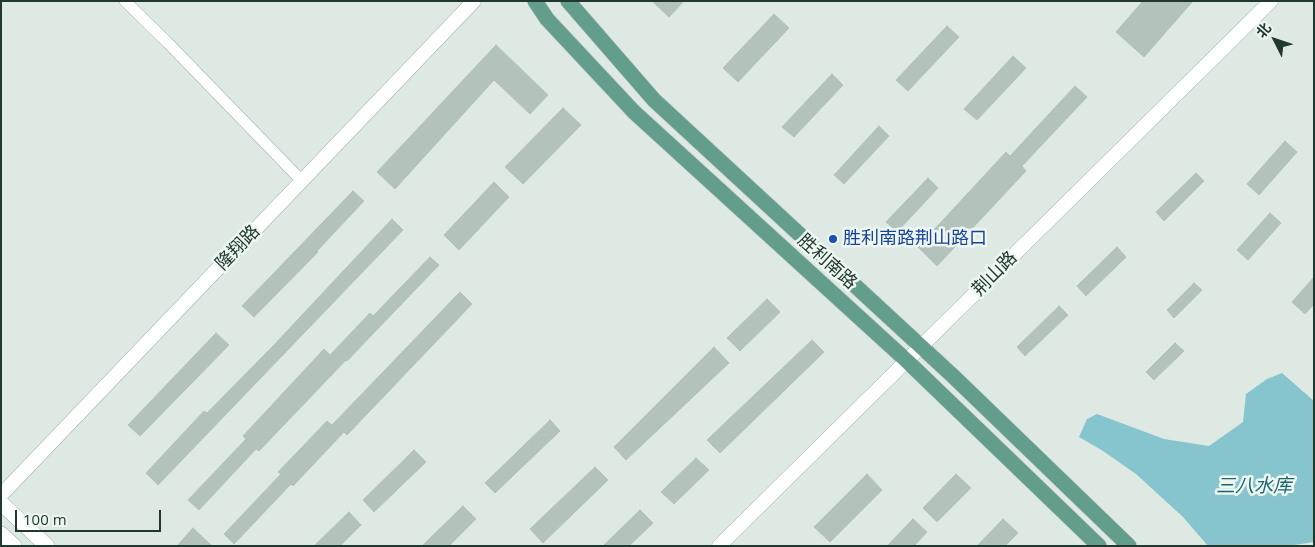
<!DOCTYPE html>
<html>
<head>
<meta charset="utf-8">
<style>
  body { margin:0 }
  #map { position:relative; width:1315px; height:547px; overflow:hidden; background:#dee9e3; font-family:"Open Sans","Noto Sans SC",sans-serif }
  canvas { display:block }
  .frame { position:absolute; inset:0; border:2px solid #203830; pointer-events:none }
  .north { position:absolute; left:1250px; top:15px; width:50px; height:50px; -webkit-text-stroke:4px #eef6f1; paint-order:stroke; rotate:311deg; font-size:14px; font-weight:700; line-height:20px; text-align:center; color:#203830 }
  .north::after { content:''; display:block; margin:auto; width:18px; height:22px; background:#203830; clip-path:polygon(50% 0,100% 100%,50% 72%,0 100%) }
  .scale { position:absolute; left:15px; top:510px; width:146px; height:22px; box-sizing:border-box; border:2px solid #203830; border-top:0; padding-left:6px; font-size:15px; line-height:18px; white-space:nowrap; color:#203830; -webkit-text-stroke:4px #eef6f1; paint-order:stroke }
</style>
</head>
<body>
<div id="map">
<canvas width="1315" height="547"></canvas>
<div class="frame"></div>
<div class="north">北</div>
<div class="scale">100 m</div>
</div>
<script>
const c = document.querySelector('canvas').getContext('2d');
c.lineJoin = 'round';
function fill(path, color) { c.fillStyle = color; c.fill(path, 'evenodd'); }
const shape = rows => new Path2D(rows.map(r => 'M' + r).join(''));
function stroke(path, color, width, dash) { c.strokeStyle = color; c.lineWidth = width; c.lineCap = dash ? 'butt' : 'round'; c.setLineDash(dash || []); c.stroke(path); }
function drawText(font, color, halo, rows, align = 'center') {
  c.font = font + ' "Open Sans","Noto Sans SC",sans-serif'; c.lineWidth = 5; c.setLineDash([]); c.textBaseline = 'middle'; c.strokeStyle = halo; c.fillStyle = color; for (const [text, x, y, turn = 0] of rows) {
    c.save(); c.translate(x, y); c.rotate((+turn || 0) * Math.PI / 180); c.textAlign = isNaN(turn) ? turn : align; if (halo) c.strokeText(text, 0, 0); c.fillText(text, 0, 0); c.restore();
  }
}
fill(shape([
  [1282,373,1314,401,1314,542,1288,546,1208,546,1183,517,1136,474,1103,451,1079,437,1087,419,1097,414,1164,439,1209,446,1243,422,1246,394,1267,379]
]), '#86c5cd');
const building = shape([
  [652,1,684,1,669,17,652,1],
  [1143,1,1193,1,1144,57,1116,32,1143,1],
  [774,14,789,28,738,82,723,68,774,14],
  [947,26,959,37,908,91,896,80,947,26],
  [496,45,548,95,530,114,494,80,395,189,377,172,496,45],
  [1013,56,1026,68,977,120,964,109,1013,56],
  [832,74,843,85,794,137,782,127,832,74],
  [1075,86,1087,97,1022,166,1026,171,937,266,918,247,1006,152,1010,156,1075,86],
  [563,108,581,125,523,184,505,167,563,108],
  [879,126,889,136,844,184,834,175,879,126],
  [1285,141,1297,152,1259,195,1247,184,1285,141],
  [1196,173,1204,181,1164,221,1156,212,1196,173],
  [928,178,938,188,897,232,886,222,928,178],
  [494,182,509,197,459,250,444,235,494,182],
  [353,191,364,201,317,251,318,252,254,317,242,306,353,191],
  [1270,213,1281,223,1248,260,1237,250,1270,213],
  [392,219,403,230,158,485,146,473,204,411,207,413,273,346,392,219],
  [1117,247,1126,257,1086,296,1077,286,1117,247],
  [430,257,439,265,347,361,346,360,259,451,256,449,199,510,188,500,246,439,243,436,324,349,330,355,370,313,373,316,430,257],
  [1314,277,1314,304,1305,314,1292,302,1314,277],
  [1194,283,1202,290,1174,318,1167,310,1194,283],
  [460,292,472,304,347,435,344,432,293,486,291,484,234,544,224,534,281,474,278,472,327,421,332,425,460,292],
  [767,299,780,312,740,351,727,338,767,299],
  [1059,306,1068,315,1025,356,1017,347,1059,306],
  [216,333,229,345,140,436,128,425,216,333],
  [812,340,824,352,720,453,707,440,812,340],
  [1175,343,1184,351,1154,380,1146,372,1175,343],
  [714,347,729,363,626,460,614,447,714,347],
  [550,420,560,431,495,493,485,483,550,420],
  [414,450,426,462,374,512,363,500,414,450],
  [696,458,709,470,674,504,661,492,696,458],
  [595,467,608,480,543,543,530,529,595,467],
  [867,474,882,490,830,542,814,527,867,474],
  [956,474,971,488,937,522,923,508,956,474],
  [463,506,476,519,449,546,422,546,463,506],
  [640,510,653,523,629,546,603,546,640,510],
  [349,512,361,525,340,546,314,546,349,512],
  [913,519,927,532,914,546,887,546,913,519],
  [1003,519,1018,533,1005,546,977,546,1003,519],
  [193,528,212,546,177,546,193,528]
]);
fill(building, '#b3c3bc');
stroke(building, '#b0c2ba', 1);
const minor = shape([
  [125,1,168,43,302,181]
]);
const tertiary = shape([
  [1,495,474,1],
  [719,546,1271,1]
]);
const secondary = shape([
  [1,503,47,546],
  [1,534,14,546]
]);
const primary = shape([
  [535,1,547,19,634,112,907,361,1099,546],
  [568,1,654,100,954,377,1129,546]
]);
stroke(minor, '#a1b0aa', 12);
stroke(tertiary, '#a1b0aa', 15);
stroke(secondary, '#9db4ab', 16);
stroke(primary, '#bcc3c1', 16);
stroke(minor, '#fff', 11);
stroke(tertiary, '#fff', 14);
stroke(secondary, '#fff', 15);
stroke(primary, '#639d8c', 15);
for (const [x, y, r, color] of [
  [833,239,5,"#1a4fb4"]
]) { const dot = new Path2D(); dot.arc(x, y, r, 0, 2 * Math.PI); c.fillStyle = color; c.fill(dot); stroke(dot, '#eef6f1', 2); }
drawText('18px', '#164399', '#eef6f1', [
  ["胜利南路荆山路口",843,239]
], 'left');
drawText('18px', '#203830', '#eef6f1', [
  ["隆翔路",238,248,-46],
  ["胜利南路",827,262,42],
  ["荆山路",995,274,-45]
]);
drawText('italic 19px', '#1d6670', '#eef6f1', [
  ["三八水库",1254,487]
]);
</script>
</body>
</html>
